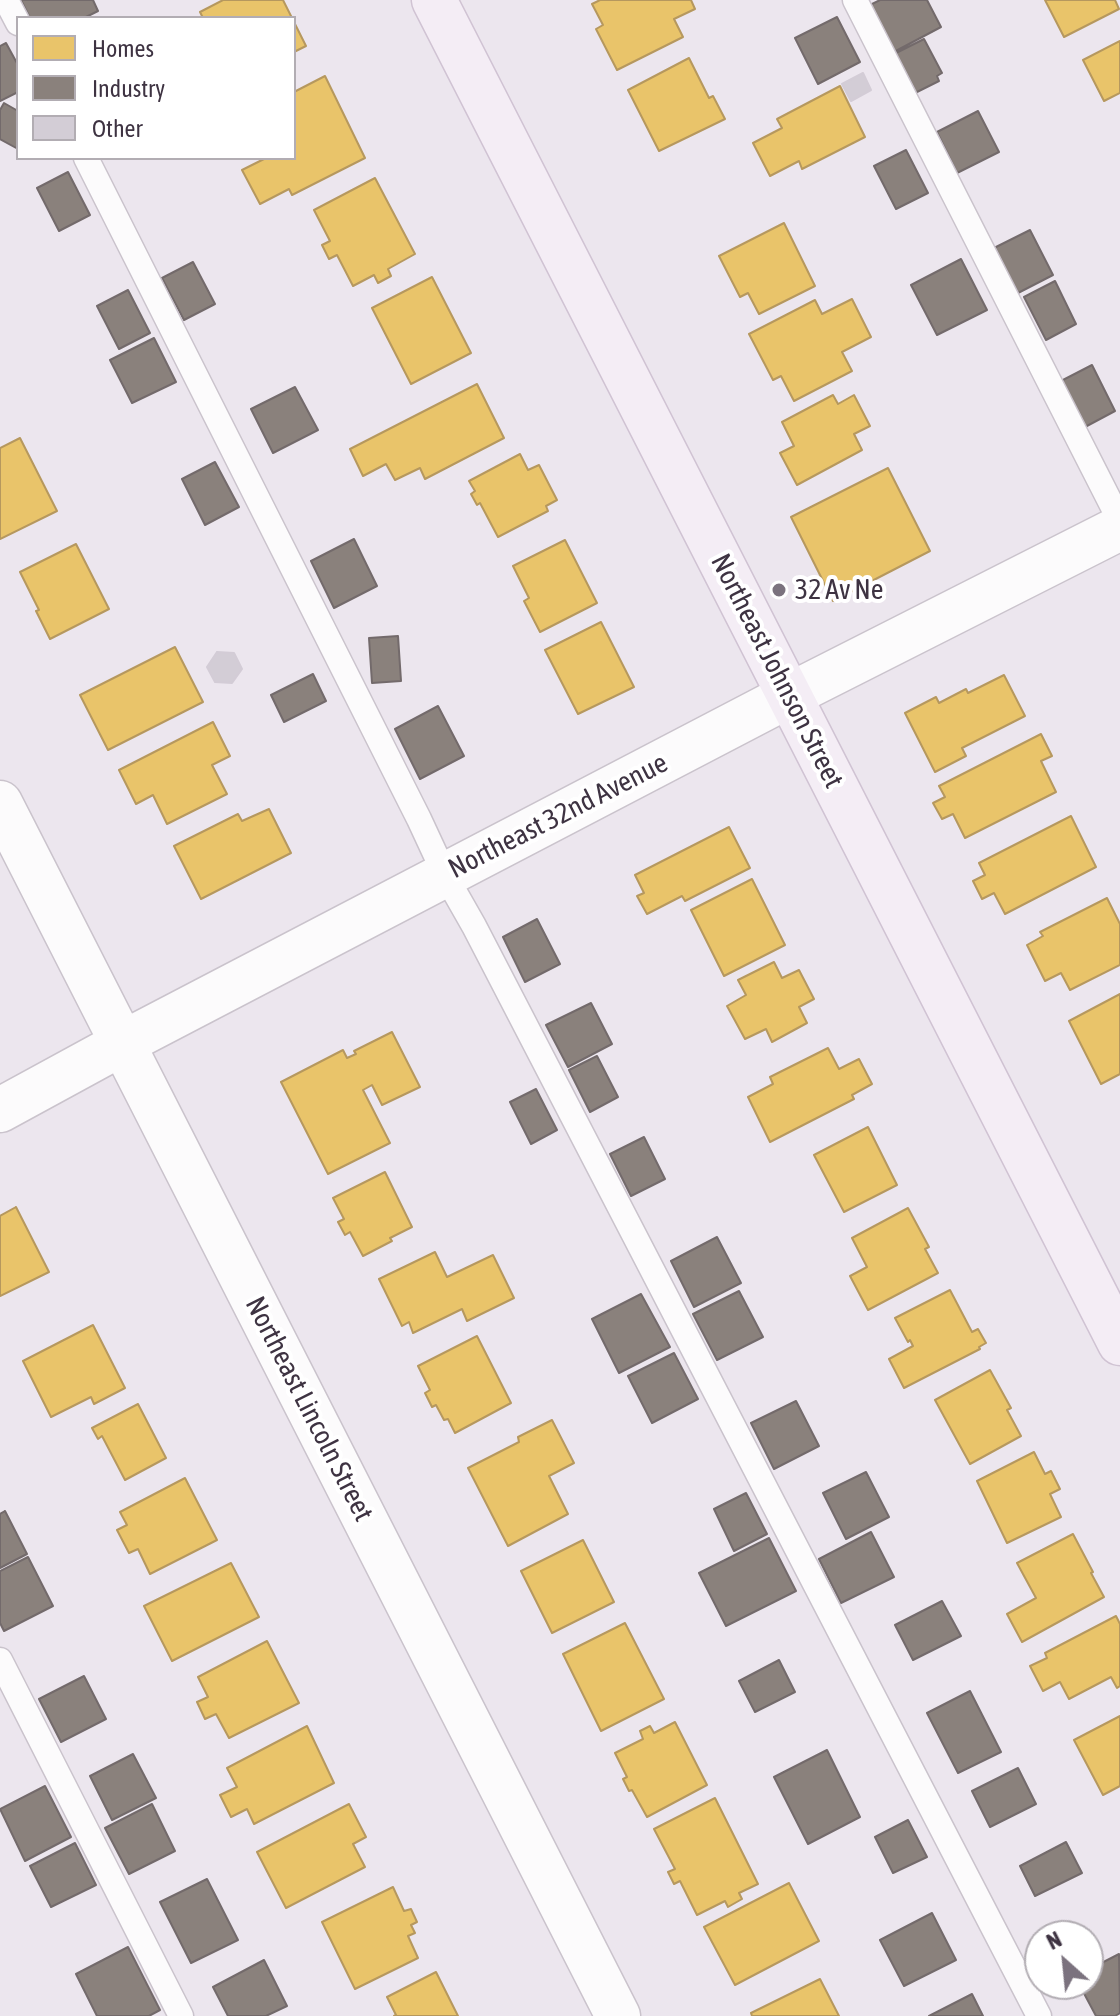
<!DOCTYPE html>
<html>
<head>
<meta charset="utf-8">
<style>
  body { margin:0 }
  #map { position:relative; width:1120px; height:2016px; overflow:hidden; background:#ece6ee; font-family:"Asap Condensed",sans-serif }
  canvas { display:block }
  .legend { position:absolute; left:16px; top:16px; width:280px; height:144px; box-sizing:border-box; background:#fff; border:2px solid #b2adb3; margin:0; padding:10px 14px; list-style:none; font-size:24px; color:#3e3342 }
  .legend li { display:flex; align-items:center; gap:16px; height:40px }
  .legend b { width:40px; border:2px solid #b2adb3 }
  .north { position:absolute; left:1024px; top:1920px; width:80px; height:80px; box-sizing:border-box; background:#fff; border:2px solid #b2adb3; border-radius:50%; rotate:333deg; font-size:22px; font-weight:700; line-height:32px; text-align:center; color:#3e3342 }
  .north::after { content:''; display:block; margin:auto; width:28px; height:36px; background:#7b727e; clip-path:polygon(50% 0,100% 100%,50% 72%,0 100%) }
</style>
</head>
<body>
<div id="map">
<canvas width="1120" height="2016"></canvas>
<ul class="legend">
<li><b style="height:22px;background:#e9c46a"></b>Homes</li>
<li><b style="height:22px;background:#8a817c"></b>Industry</li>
<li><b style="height:22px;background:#d3cdd6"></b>Other</li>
</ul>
<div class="north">N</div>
</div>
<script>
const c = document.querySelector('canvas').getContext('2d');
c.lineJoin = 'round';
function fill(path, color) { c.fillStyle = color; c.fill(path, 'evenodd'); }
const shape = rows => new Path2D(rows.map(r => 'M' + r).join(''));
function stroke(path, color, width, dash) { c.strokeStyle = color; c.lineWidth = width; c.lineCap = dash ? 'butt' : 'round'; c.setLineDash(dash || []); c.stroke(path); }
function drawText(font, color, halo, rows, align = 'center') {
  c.font = font + ' "Asap Condensed",sans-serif'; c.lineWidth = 8; c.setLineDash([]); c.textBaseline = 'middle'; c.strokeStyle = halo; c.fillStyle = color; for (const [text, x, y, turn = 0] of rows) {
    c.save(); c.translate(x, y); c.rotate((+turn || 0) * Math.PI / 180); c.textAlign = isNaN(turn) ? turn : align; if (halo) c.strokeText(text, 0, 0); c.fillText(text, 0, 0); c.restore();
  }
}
const homes = shape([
  [223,0,283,0,292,18,203,18,200,12,223,0],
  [600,0,691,0,695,9,674,19,683,37,617,70,596,29,603,25,592,4,600,0],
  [1045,0,1115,0,1119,9,1064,37,1045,0],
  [294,22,306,46,294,52,294,22],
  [1120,41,1120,93,1104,101,1083,60,1120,41],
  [689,58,709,98,713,96,725,119,659,151,628,90,689,58],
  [325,76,365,158,292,195,289,189,260,204,242,170,266,158,294,158,294,92,325,76],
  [840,86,865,137,802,169,799,161,770,176,753,143,782,128,777,119,840,86],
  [375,178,415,254,388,269,391,276,378,283,374,275,353,286,337,255,329,259,322,245,330,241,314,210,375,178],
  [784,223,815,286,759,314,748,293,740,297,719,256,784,223],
  [432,277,471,353,411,384,372,308,432,277],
  [852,299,871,337,842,352,852,371,794,401,781,376,773,380,749,334,815,300,822,314,852,299],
  [477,384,504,438,425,479,420,468,395,480,386,464,363,476,350,449,477,384],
  [833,395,838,404,854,395,870,426,854,434,862,450,797,485,780,453,794,446,782,422,833,395],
  [20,438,57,511,0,539,0,448,20,438],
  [520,454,528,470,539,465,557,500,546,506,548,511,498,537,480,503,477,505,471,494,475,491,469,481,520,454],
  [888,468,930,551,833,601,791,517,888,468],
  [565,540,597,603,540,632,524,601,529,598,513,566,565,540],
  [76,544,109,609,50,639,36,611,39,610,20,572,76,544],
  [601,622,634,687,578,714,545,650,601,622],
  [175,647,203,702,108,750,80,695,175,647],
  [1004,675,1025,716,962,748,966,756,935,772,905,713,936,697,939,703,966,689,968,693,1004,675],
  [213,722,230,756,212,765,227,794,167,824,153,795,136,804,119,770,213,722],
  [1041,734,1052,756,1041,761,1056,792,965,838,953,814,942,819,933,803,945,797,939,786,1041,734],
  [269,809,291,853,201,899,174,846,238,814,242,821,269,809],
  [1071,816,1096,867,1005,914,994,893,982,899,973,881,985,875,979,863,1071,816],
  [729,827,750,868,685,901,682,896,647,914,637,896,644,893,635,875,729,827],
  [752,879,785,945,724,976,691,910,752,879],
  [1107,898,1120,924,1120,965,1070,990,1061,973,1045,981,1027,945,1043,936,1040,932,1107,898],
  [774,962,782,978,799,970,814,999,799,1007,807,1023,772,1042,766,1029,745,1039,727,1006,746,995,738,980,774,962],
  [1120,994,1120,1074,1101,1084,1069,1021,1120,994],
  [392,1032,420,1087,382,1105,372,1085,363,1090,390,1143,328,1174,281,1082,343,1050,347,1058,356,1054,354,1051,392,1032],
  [828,1048,839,1069,859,1059,872,1084,852,1095,854,1099,770,1142,748,1097,773,1084,770,1077,828,1048],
  [868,1127,897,1185,844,1212,814,1155,868,1127],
  [385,1172,412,1227,390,1238,392,1241,363,1256,350,1232,345,1235,338,1222,344,1219,333,1198,385,1172],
  [16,1207,49,1272,0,1296,0,1216,16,1207],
  [908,1208,929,1247,925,1249,938,1273,868,1310,850,1276,867,1267,852,1238,908,1208],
  [435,1252,447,1277,493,1255,514,1298,467,1321,462,1309,413,1333,409,1322,402,1326,379,1279,435,1252],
  [950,1290,972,1332,978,1329,986,1343,979,1347,980,1349,904,1388,889,1359,913,1346,910,1340,908,1342,895,1318,950,1290],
  [93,1325,125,1388,94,1404,91,1397,51,1417,23,1361,93,1325],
  [477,1336,511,1403,455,1433,448,1419,444,1420,436,1405,432,1407,425,1393,430,1390,418,1366,477,1336],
  [990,1370,1011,1408,1007,1410,1021,1436,970,1464,935,1400,990,1370],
  [138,1404,166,1458,125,1480,102,1436,98,1439,92,1428,138,1404],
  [552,1420,574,1463,549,1476,568,1514,508,1546,468,1468,519,1442,518,1437,552,1420],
  [1034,1452,1045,1474,1051,1471,1060,1489,1050,1494,1061,1517,1007,1543,977,1481,1034,1452],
  [185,1478,217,1540,150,1574,138,1549,129,1553,117,1530,127,1525,120,1512,185,1478],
  [1073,1534,1093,1572,1091,1573,1104,1597,1022,1642,1007,1614,1036,1598,1017,1563,1073,1534],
  [583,1540,614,1602,552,1633,521,1571,583,1540],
  [231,1563,259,1617,172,1661,144,1606,231,1563],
  [1116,1616,1120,1624,1120,1686,1117,1688,1111,1677,1069,1699,1060,1682,1043,1691,1030,1666,1047,1658,1045,1653,1116,1616],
  [625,1623,664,1699,601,1731,563,1654,625,1623],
  [267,1641,299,1703,229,1738,216,1714,205,1719,197,1702,208,1697,198,1677,267,1641],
  [1120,1716,1120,1786,1103,1795,1074,1740,1120,1716],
  [675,1722,707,1785,647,1817,632,1790,629,1791,623,1779,627,1777,615,1753,643,1739,640,1731,650,1726,654,1733,675,1722],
  [307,1726,334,1783,254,1824,247,1809,231,1817,220,1795,237,1787,227,1768,307,1726],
  [715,1798,758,1884,739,1893,742,1899,728,1907,725,1901,697,1915,680,1881,674,1884,668,1872,675,1869,654,1829,715,1798],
  [349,1804,366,1837,353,1844,365,1867,286,1908,257,1852,349,1804],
  [789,1883,819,1941,735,1985,704,1927,789,1883],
  [393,1887,404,1911,411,1909,417,1922,411,1925,415,1933,408,1936,418,1958,355,1989,322,1922,393,1887],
  [436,1972,458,2016,394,2016,396,2015,387,1997,436,1972],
  [820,1979,839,2016,752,2016,751,2013,820,1979]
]);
fill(homes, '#e9c46a');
stroke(homes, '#b6985e', 2);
const industry = shape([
  [21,0,93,0,98,11,84,18,30,18,21,0],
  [880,0,927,0,941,27,892,53,868,6,880,0],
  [837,17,860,62,818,84,795,38,837,17],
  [924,39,942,73,937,76,939,81,915,93,896,53,924,39],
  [6,43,18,65,18,92,0,101,0,46,6,43],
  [4,103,18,111,18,149,0,139,0,110,4,103],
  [978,111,999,152,957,173,937,132,978,111],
  [906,150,928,193,896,209,874,166,906,150],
  [68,172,90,215,59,231,37,188,68,172],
  [1030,230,1053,275,1018,293,994,248,1030,230],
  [961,259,987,310,937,335,911,285,961,259],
  [193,262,215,304,184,320,162,278,193,262],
  [1055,281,1076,324,1046,340,1024,297,1055,281],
  [128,290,150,333,119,349,97,306,128,290],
  [154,338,176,382,132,403,110,360,154,338],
  [1092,365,1115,411,1085,427,1061,381,1092,365],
  [295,387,318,430,273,453,251,409,295,387],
  [215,462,239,507,205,525,182,479,215,462],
  [354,539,377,586,334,608,311,561,354,539],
  [398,636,401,681,372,683,369,638,398,636],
  [313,674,326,701,284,722,271,695,313,674],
  [438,706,464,756,420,779,395,729,438,706],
  [537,919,560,964,525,982,503,937,537,919],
  [591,1003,612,1044,568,1067,546,1025,591,1003],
  [597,1056,618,1097,590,1112,569,1070,597,1056],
  [536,1089,557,1130,531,1144,510,1102,536,1089],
  [644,1137,665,1179,631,1196,610,1154,644,1137],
  [717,1237,741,1283,694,1307,671,1261,717,1237],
  [739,1291,763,1337,717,1360,693,1314,739,1291],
  [641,1294,670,1347,619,1373,592,1319,641,1294],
  [674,1353,698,1399,652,1423,628,1376,674,1353],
  [796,1401,819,1446,774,1469,751,1423,796,1401],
  [866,1472,889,1517,846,1539,823,1493,866,1472],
  [746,1493,767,1534,734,1551,714,1509,746,1493],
  [5,1511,27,1554,0,1568,0,1514,5,1511],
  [871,1532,894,1577,841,1603,819,1559,871,1532],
  [769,1538,796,1591,726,1626,699,1573,769,1538],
  [28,1557,53,1606,4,1631,0,1623,0,1571,28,1557],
  [942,1601,961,1636,913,1660,895,1625,942,1601],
  [779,1660,795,1692,755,1712,739,1681,779,1660],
  [84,1676,106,1719,61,1742,39,1699,84,1676],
  [970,1691,1001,1752,958,1773,927,1713,970,1691],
  [827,1750,860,1817,808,1844,774,1777,827,1750],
  [133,1754,156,1798,112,1820,90,1776,133,1754],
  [1018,1768,1036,1804,990,1827,972,1791,1018,1768],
  [45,1786,71,1837,25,1861,0,1809,45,1786],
  [152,1804,175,1851,129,1874,105,1828,152,1804],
  [908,1820,927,1857,893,1873,875,1837,908,1820],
  [1066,1842,1082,1873,1035,1896,1020,1866,1066,1842],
  [75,1843,96,1885,51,1907,30,1866,75,1843],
  [207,1879,238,1940,191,1963,160,1902,207,1879],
  [932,1913,956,1960,904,1986,880,1940,932,1913],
  [128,1947,160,2010,149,2016,97,2016,76,1974,128,1947],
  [1119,1954,1120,2013,1115,2016,1096,2016,1079,1984,1088,1984,1088,1970,1119,1954],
  [264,1960,287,2006,266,2016,228,2016,213,1987,264,1960],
  [972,1994,983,2016,929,2016,972,1994]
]);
fill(industry, '#8a817c');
stroke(industry, '#736a6b', 2);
const building = shape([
  [863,73,871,90,851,101,842,84,863,73],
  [217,652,234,653,242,669,232,683,215,682,207,667,217,652]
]);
fill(building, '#d3cdd6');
stroke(building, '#d3ccd6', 2);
const lane = shape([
  [6,0,18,23],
  [855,0,1120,521],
  [86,158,419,819,445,875,474,926,1039,2016],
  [0,1660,181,2016]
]);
const street = shape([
  [0,803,618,2016],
  [0,1110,123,1043,790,695,1120,528]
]);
const secondary = shape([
  [434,0,1120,1343]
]);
stroke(lane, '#cac3cc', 27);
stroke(street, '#cac3cc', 47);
stroke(secondary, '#d0c3d3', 47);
stroke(lane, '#fcfbfc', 24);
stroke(street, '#fcfbfc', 44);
stroke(secondary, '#f4edf5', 44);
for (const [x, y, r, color] of [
  [779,590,8,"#7b727e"]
]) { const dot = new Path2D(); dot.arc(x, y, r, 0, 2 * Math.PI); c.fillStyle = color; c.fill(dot); stroke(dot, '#fff', 3); }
drawText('28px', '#3e3342', '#fff', [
  ["32 Av Ne",795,590]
], 'left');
drawText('28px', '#3e3342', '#fff', [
  ["Northeast Johnson Street",777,671,63],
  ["Northeast 32nd Avenue",558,816,-27],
  ["Northeast Lincoln Street",309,1409,63]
]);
</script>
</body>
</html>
